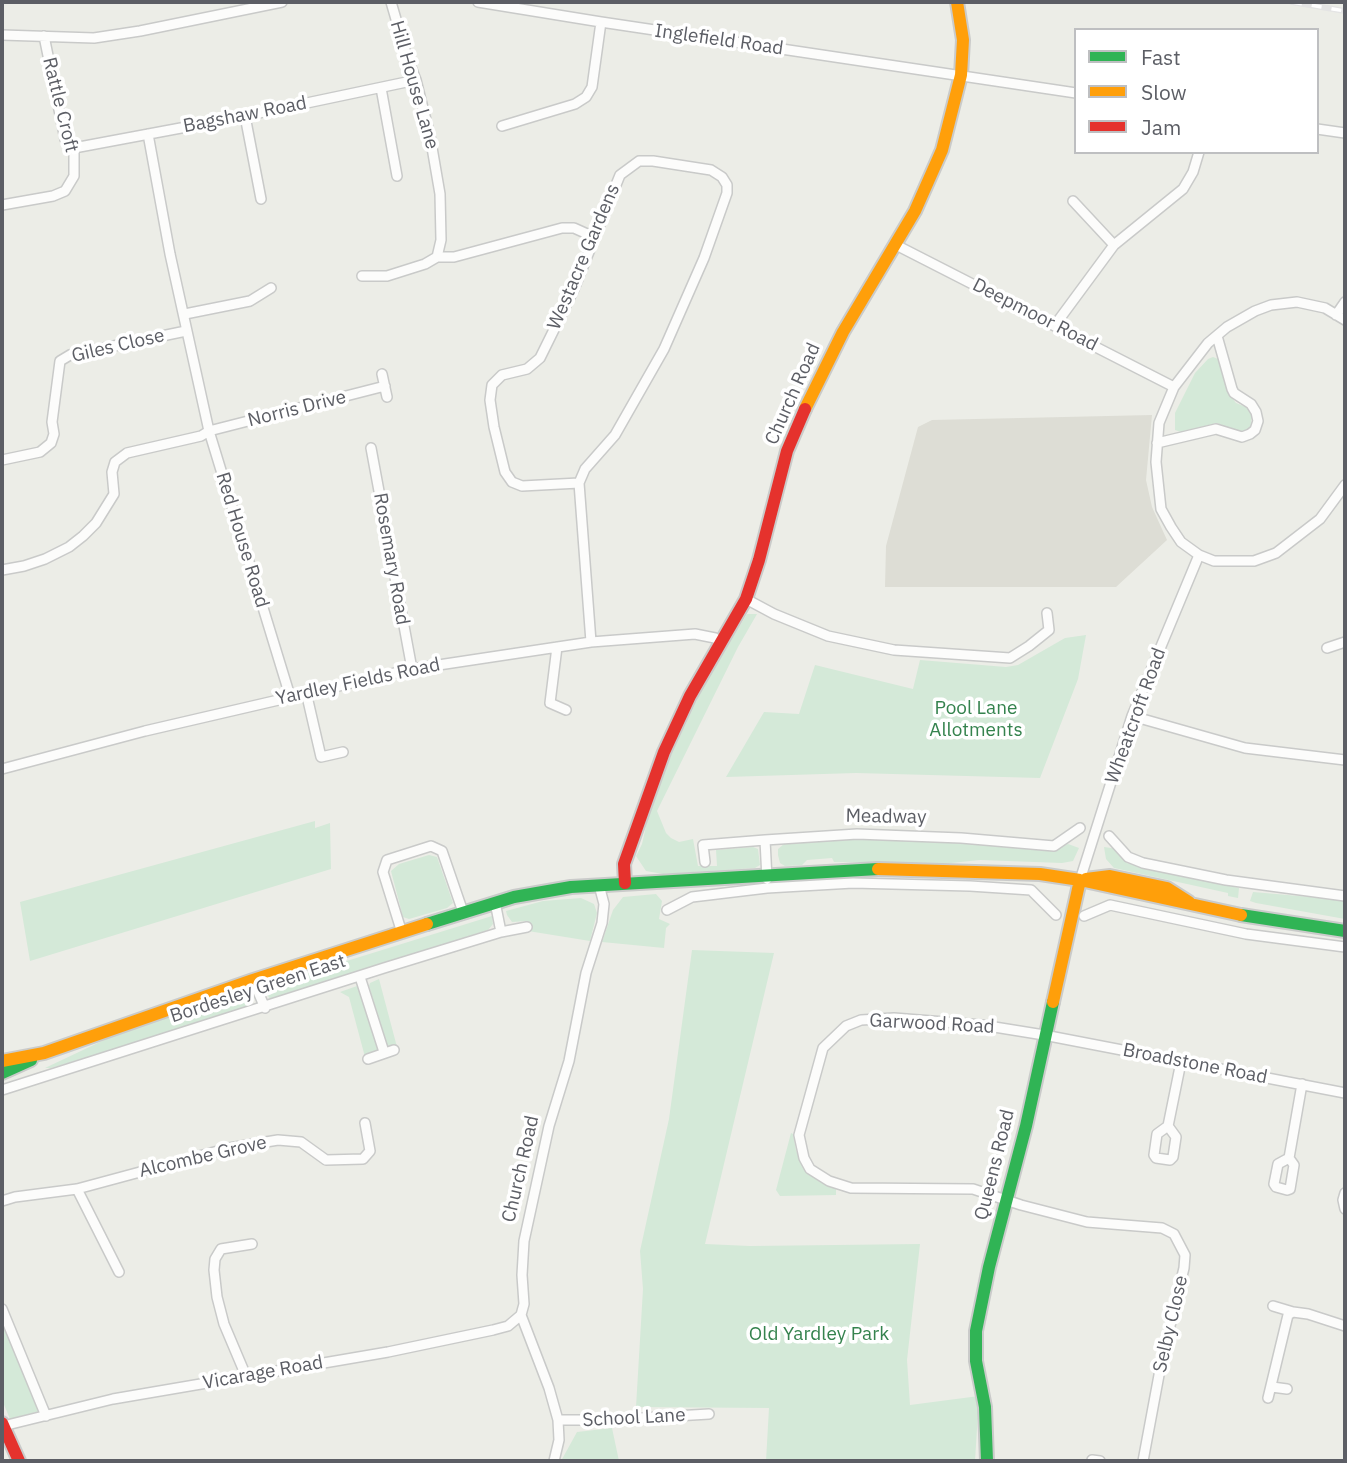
<!DOCTYPE html>
<html>
<head>
<meta charset="utf-8">
<style>
  body { margin:0 }
  #map { position:relative; width:1347px; height:1463px; overflow:hidden; background:#ecede7; font-family:"IBM Plex Sans",sans-serif }
  canvas { display:block }
  .frame { position:absolute; inset:0; border:4px solid #5c5e65; pointer-events:none }
  .legend { position:absolute; left:1074px; top:28px; width:245px; height:126px; box-sizing:border-box; background:#fff; border:2px solid #bebfc1; margin:0; padding:9px 12px; list-style:none; font-size:21px; color:#5c5e65 }
  .legend li { display:flex; align-items:center; gap:14px; height:35px }
  .legend b { width:35px; border:2px solid #bebfc1 }
</style>
</head>
<body>
<div id="map">
<canvas width="1347" height="1463"></canvas>
<div class="frame"></div>
<ul class="legend">
<li><b style="height:9px;background:#30b455"></b>Fast</li>
<li><b style="height:9px;background:#ff9f0a"></b>Slow</li>
<li><b style="height:9px;background:#e5322d"></b>Jam</li>
</ul>
</div>
<script>
const c = document.querySelector('canvas').getContext('2d');
c.lineJoin = 'round';
function fill(path, color) { c.fillStyle = color; c.fill(path, 'evenodd'); }
const shape = rows => new Path2D(rows.map(r => 'M' + r).join(''));
function stroke(path, color, width, dash) { c.strokeStyle = color; c.lineWidth = width; c.lineCap = dash ? 'butt' : 'round'; c.setLineDash(dash || []); c.stroke(path); }
function drawText(font, color, halo, rows, align = 'center') {
  c.font = font + ' "IBM Plex Sans",sans-serif'; c.lineWidth = 7; c.setLineDash([]); c.textBaseline = 'middle'; c.strokeStyle = halo; c.fillStyle = color; for (const [text, x, y, turn = 0] of rows) {
    c.save(); c.translate(x, y); c.rotate((+turn || 0) * Math.PI / 180); c.textAlign = isNaN(turn) ? turn : align; if (halo) c.strokeText(text, 0, 0); c.fillText(text, 0, 0); c.restore();
  }
}
fill(shape([
  [1152,415,1146,480,1152,507,1167,540,1116,587,885,587,886,546,918,427,932,420]
]), '#ddddd5');
fill(shape([
  [1213,357,1218,359,1229,394,1236,403,1246,407,1252,414,1250,431,1243,433,1217,423,1181,432,1175,430,1175,413,1195,373,1208,359],
  [747,614,757,614,738,647,657,811,666,833,671,838,679,842,693,839,698,866,717,866,716,850,753,847,758,849,760,865,755,868,663,874,646,871,636,856,642,844,650,809,672,753,704,685],
  [1086,635,1078,679,1040,778,856,773,726,777,764,712,799,714,815,665,913,689,920,660,1006,667,1018,665,1065,638],
  [315,821,315,828,330,823,331,869,30,961,20,902],
  [855,839,948,842,1053,851,1068,844,1079,848,1073,861,1062,863,980,860,951,863,834,862,832,858,807,860,802,865,785,866,780,863,778,855,778,849,784,844],
  [1104,847,1118,849,1127,863,1239,888,1238,898,1228,896,1228,893,1114,868,1106,859],
  [429,855,437,857,453,903,447,908,409,919,403,917,391,871,399,864],
  [1253,892,1345,900,1345,919,1256,903,1250,901],
  [656,894,662,901,659,919,670,924,666,928,664,948,602,942,613,910,623,897],
  [581,898,594,904,597,913,590,941,528,931,527,921,512,922,507,915,506,911,543,901],
  [492,916,493,924,488,930,270,999,266,993,266,986],
  [692,950,774,953,705,1244,750,1246,920,1244,907,1360,910,1405,979,1396,975,1461,766,1461,769,1408,636,1407,643,1289,640,1251,669,1119],
  [379,979,397,1047,387,1047,369,986,370,983],
  [357,986,361,989,379,1049,365,1057,349,997,340,992],
  [245,993,250,997,252,1004,245,1009,122,1047,51,1068,45,1068,119,1033],
  [791,1133,793,1134,796,1150,800,1160,812,1175,836,1189,836,1195,780,1196,776,1190],
  [2,1324,40,1411,10,1419,2,1400],
  [612,1428,619,1461,561,1461,577,1432]
]), '#d4e9d8');
const street = shape([
  [478,2,601,22,1076,93],
  [2,35,94,38,140,31,282,2],
  [381,88,397,176],
  [245,116,261,199],
  [502,126,575,104,586,97,592,87,601,22],
  [1317,129,1345,133],
  [148,134,170,254,209,431,290,696],
  [74,148,245,116,416,80],
  [1073,201,1114,245],
  [2,205,53,196,65,191,74,176,74,148,65,139,44,36],
  [896,245,1174,387],
  [437,257,454,257,562,228,574,228,594,237],
  [362,276,387,276,425,264,437,257,441,240,440,194,430,136,416,80,407,57,391,2],
  [185,314,250,301,271,288],
  [1336,315,1345,302],
  [1345,320,1325,308,1297,302,1271,305,1255,311,1227,327,1208,343,1174,387,1159,423,1156,462,1161,509,1171,527,1181,542,1199,555,1214,561,1254,561,1276,553,1320,519,1345,485],
  [1055,325,1114,245,1183,189,1193,172,1199,152],
  [382,374,387,397],
  [1157,443,1216,429,1242,437,1250,434,1255,430,1258,421,1256,412,1251,404,1234,393,1232,389,1217,336],
  [371,448,412,669],
  [2,460,40,452,51,443,54,434,52,422,60,361,70,355,186,331],
  [579,483,585,469,615,435,664,349,704,258,727,193,727,185,722,177,711,170,653,161,639,161,620,175,574,289,540,358,527,369,502,375,492,385,490,400,494,427,505,472,512,482,522,486,579,483,591,642],
  [2,570,24,566,45,559,69,547,83,536,96,523,114,494,112,472,115,462,127,453,201,436,209,431,385,386],
  [746,599,774,614,828,636,894,650,1010,658,1029,646,1049,630,1047,613],
  [557,647,550,703,566,710],
  [1327,648,1345,642],
  [306,692,321,757,343,752],
  [1132,716,1245,748,1345,760],
  [2,769,145,731,412,669,591,642,695,634,715,638,720,642],
  [1109,836,1128,857,1143,863,1226,880,1345,896],
  [765,840,767,879],
  [705,862,703,845,765,840,857,834,961,838,1054,846,1080,828],
  [1080,880,1132,716,1199,555],
  [495,902,501,932],
  [667,910,692,897,767,888,853,883,970,886,1031,890,1056,915],
  [1084,916,1110,905,1246,934,1345,947],
  [402,933,383,872,387,860,431,846,442,851,463,912],
  [360,977,384,1052],
  [253,980,265,1008],
  [368,1059,394,1050],
  [2,1090,384,968,501,932,527,927],
  [1168,1126,1176,1137,1173,1157,1170,1160,1156,1158,1154,1155,1157,1134,1168,1126,1181,1062],
  [1289,1158,1278,1164,1274,1184,1276,1187,1287,1190,1290,1189,1294,1165,1289,1158,1302,1084],
  [77,1189,119,1272],
  [1345,1193,1343,1200,1345,1209],
  [2,1201,15,1197,77,1189,229,1148,278,1140,301,1142,326,1160,363,1159,370,1151,365,1123],
  [1273,1306,1293,1312],
  [2,1309,46,1416],
  [246,1376,224,1324,217,1297,214,1270,215,1259,221,1249,252,1244],
  [1272,1387,1287,1389],
  [1268,1398,1288,1315,1293,1312,1308,1314,1345,1326],
  [558,1420,609,1420,709,1414],
  [3,1426,113,1399,388,1352,493,1330,508,1326,521,1315],
  [1092,1460,1100,1461],
  [554,1461,559,1440,558,1420,549,1388,521,1315,524,1304,522,1275,524,1241,549,1126,569,1061,586,973,602,923,604,904,599,885],
  [1143,1461,1162,1359,1184,1268,1185,1255,1174,1234,1162,1228,1087,1222,1021,1205,973,1189,851,1188,829,1181,810,1169,804,1158,799,1135,823,1048,846,1026,861,1020,894,1018,982,1025,1044,1035,1345,1093]
]);
const fast = shape([
  [1241,915,1345,931],
  [427,924,514,897,571,887,878,869],
  [2,1073,31,1060],
  [987,1461,985,1407,976,1361,976,1331,989,1267,1026,1126,1053,1002]
]);
const slow = shape([
  [805,409,843,332,915,211,942,150,961,75,963,40,957,2],
  [878,869,1040,874,1080,880,1241,915],
  [1086,879,1110,876,1167,888,1189,902],
  [1053,1002,1080,880],
  [2,1061,44,1053,253,980,427,924]
]);
const jam = shape([
  [625,883,624,864,664,752,690,696,746,599,759,560,787,451,805,409],
  [2,1423,19,1461]
]);
stroke(street, '#c9cac9', 12);
stroke(fast, '#cacbca', 16);
stroke(slow, '#cacbca', 16);
stroke(jam, '#cacbca', 16);
stroke(street, '#fcfcfb', 9);
stroke(fast, '#30b455', 12);
stroke(slow, '#ff9f0a', 12);
stroke(jam, '#e5322d', 12);
const rail = shape([
  [1292,2,1345,11]
]);
stroke(rail, '#e4e4e4', 6);
stroke(rail, '#fff', 3.5, [10]);
drawText('19px', '#5c5e65', '#fff', [
  ["Inglefield Road",719,40,8],
  ["Hill House Lane",414,85,74],
  ["Rattle Croft",60,105,76],
  ["Bagshaw Road",245,115,-11],
  ["Westacre Gardens",584,257,-67],
  ["Deepmoor Road",1035,315,27],
  ["Giles Close",118,346,-13],
  ["Church Road",793,394,-66],
  ["Norris Drive",297,409,-14],
  ["Red House Road",242,540,73],
  ["Rosemary Road",391,559,80],
  ["Yardley Fields Road",358,682,-12],
  ["Wheatcroft Road",1136,716,-70],
  ["Meadway",886,817,1],
  ["Bordesley Green East",258,989,-18],
  ["Garwood Road",932,1024,3],
  ["Broadstone Road",1195,1064,11],
  ["Alcombe Grove",203,1157,-13],
  ["Queens Road",995,1165,-76],
  ["Church Road",521,1169,-77],
  ["Selby Close",1171,1324,-77],
  ["Vicarage Road",263,1373,-10],
  ["School Lane",634,1418,-3]
]);
drawText('19px', '#35834e', '#fff', [
  ["Pool Lane",976,709],
  ["Allotments",976,731],
  ["Old Yardley Park",819,1335]
]);
</script>
</body>
</html>
